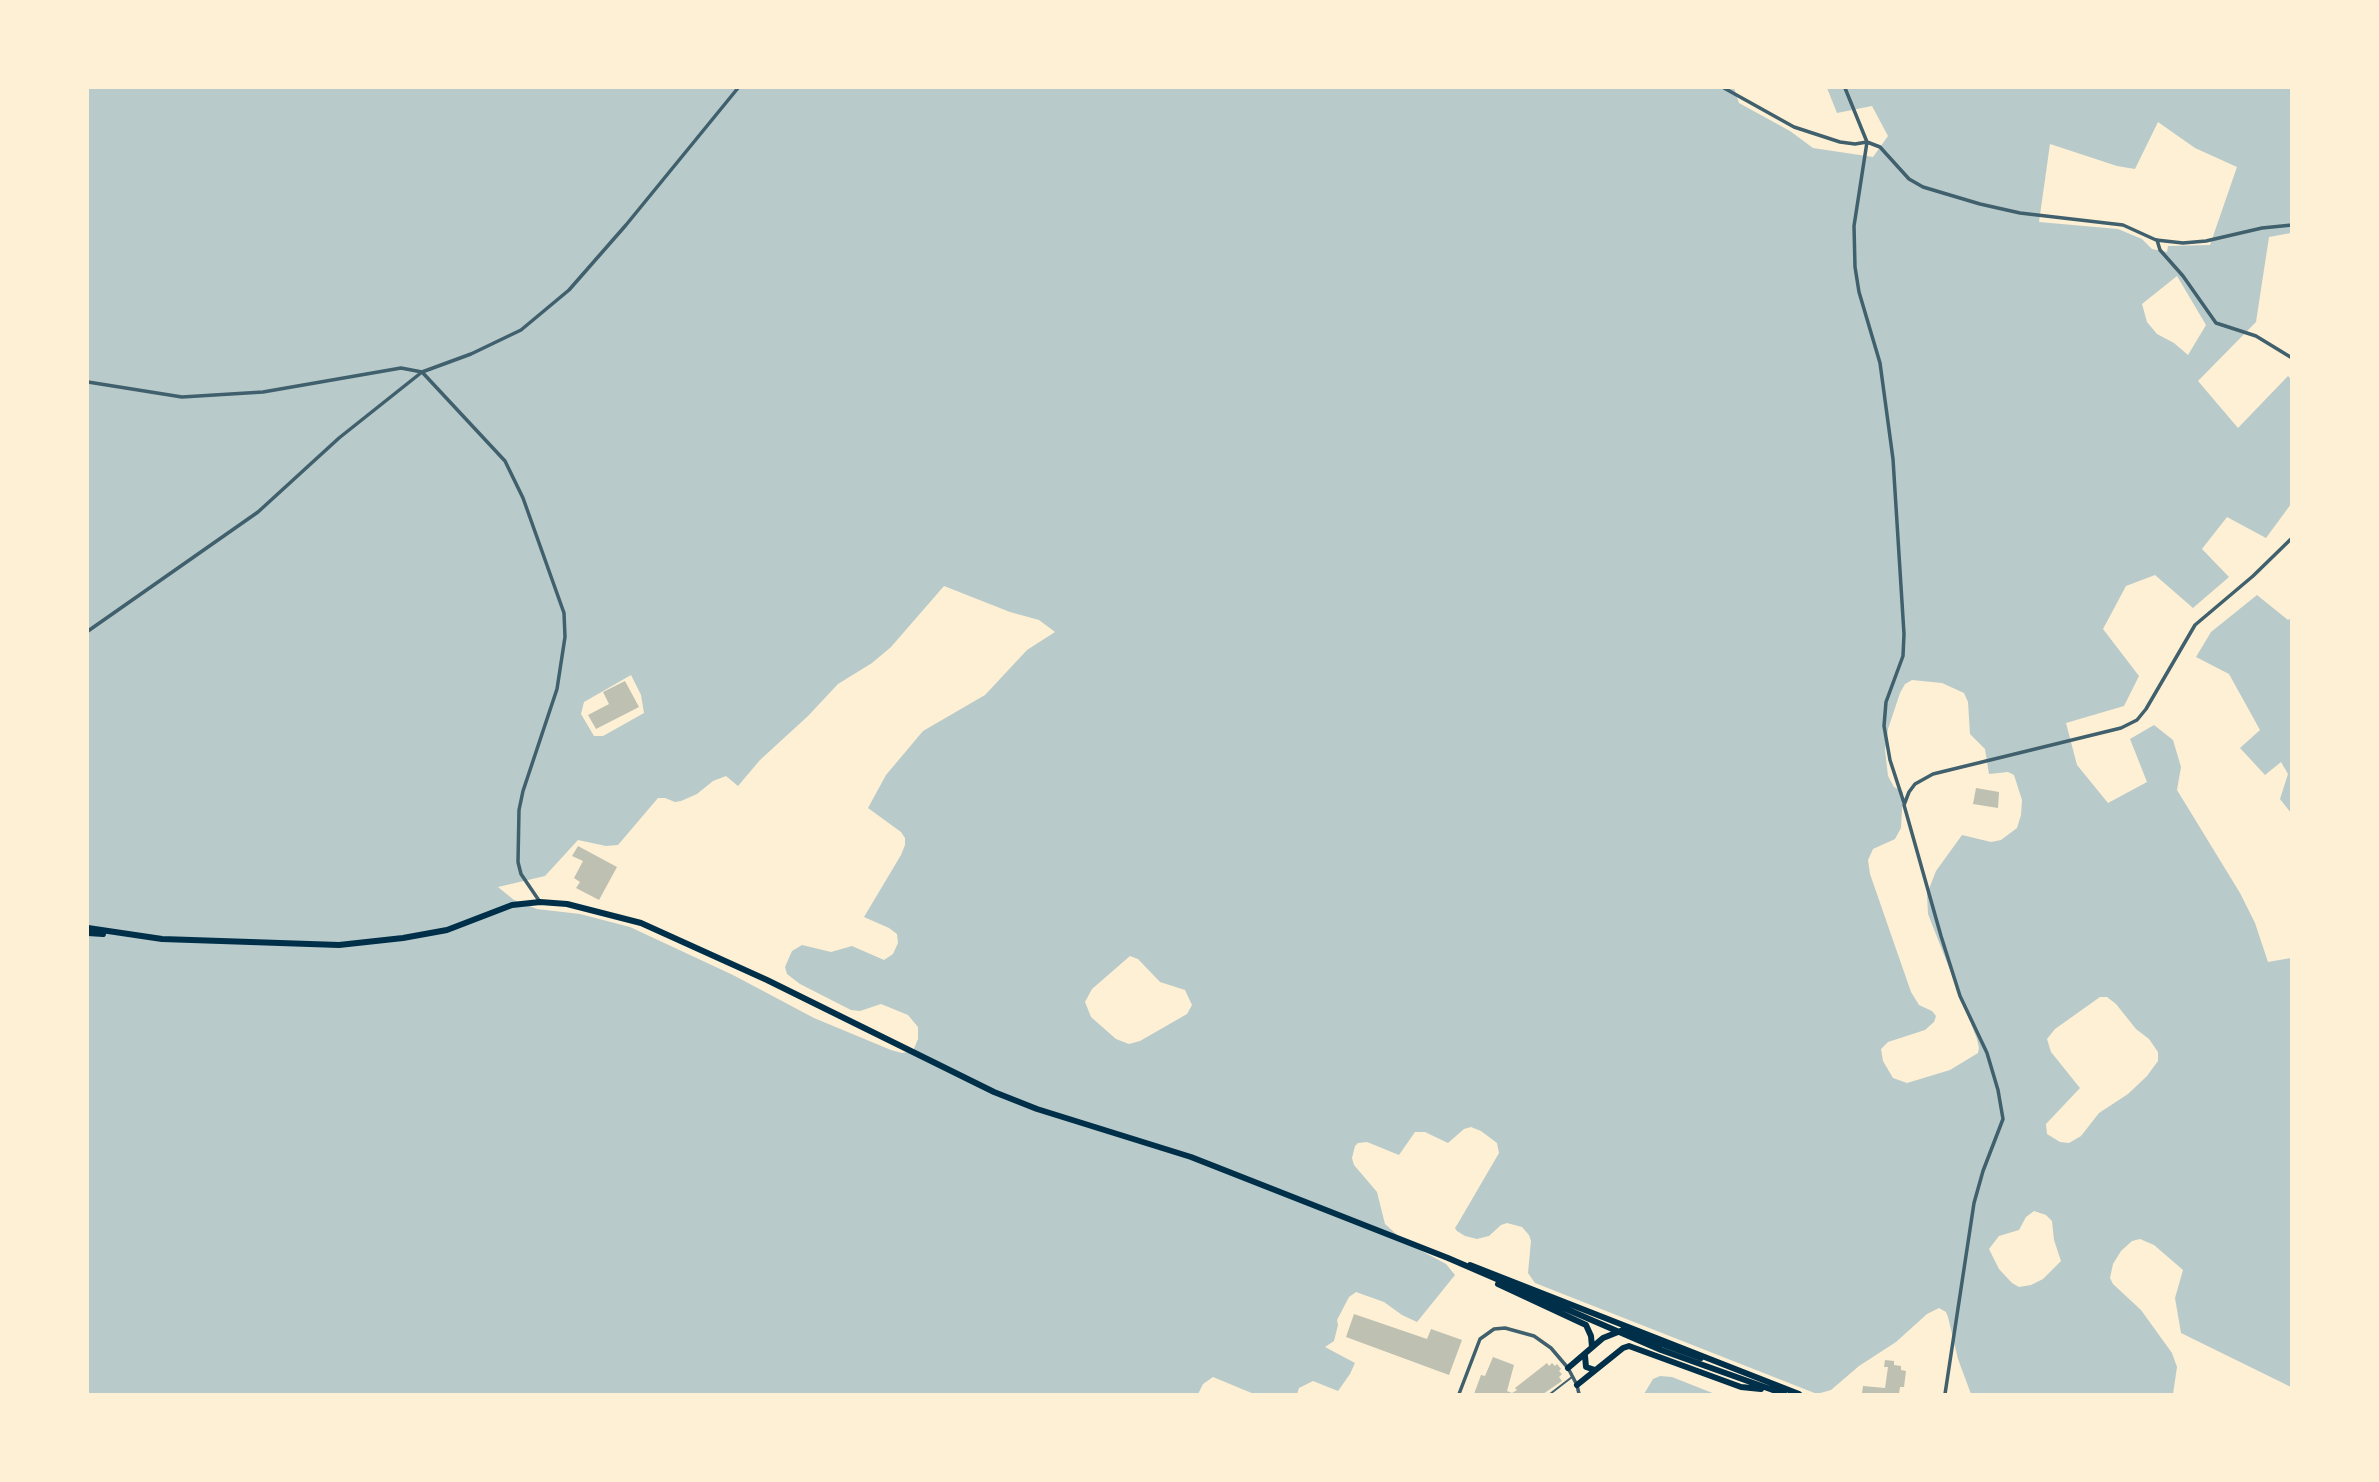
<!DOCTYPE html>
<html>
<head>
<meta charset="utf-8">
<style>
  body { margin:0 }
  #map { position:relative; width:2379px; height:1482px; overflow:hidden; background:#fdf0d5; font-family:Raleway,sans-serif }
  canvas { display:block }
  .frame { position:absolute; inset:0; border:89px solid #fdf0d5; pointer-events:none }
</style>
</head>
<body>
<div id="map">
<canvas width="2379" height="1482"></canvas>
<div class="frame"></div>
</div>
<script>
const c = document.querySelector('canvas').getContext('2d');
c.lineJoin = 'round';
function fill(path, color) { c.fillStyle = color; c.fill(path, 'evenodd'); }
const shape = rows => new Path2D(rows.map(r => 'M' + r).join(''));
function stroke(path, color, width, dash) { c.strokeStyle = color; c.lineWidth = width; c.lineCap = dash ? 'butt' : 'round'; c.setLineDash(dash || []); c.stroke(path); }
fill(shape([
  [88,88,1734,88,1739,103,1790,131,1813,148,1873,157,1888,136,1872,106,1837,113,1827,88,2291,88,2291,233,2269,237,2256,322,2198,381,2238,428,2288,376,2291,379,2291,504,2266,538,2227,517,2202,549,2229,577,2193,608,2155,575,2126,586,2103,629,2139,676,2124,706,2066,723,2077,765,2108,803,2147,782,2130,739,2154,725,2173,740,2181,767,2177,790,2240,893,2255,923,2268,962,2291,958,2291,1387,2181,1333,2175,1298,2183,1270,2154,1245,2140,1239,2132,1241,2121,1251,2113,1264,2110,1278,2113,1284,2141,1310,2172,1353,2177,1367,2173,1394,1971,1394,1958,1359,1948,1317,1946,1312,1939,1308,1927,1314,1896,1342,1859,1366,1831,1390,1817,1394,1535,1283,1528,1273,1531,1241,1529,1235,1522,1227,1507,1223,1501,1225,1489,1236,1477,1239,1465,1236,1457,1231,1455,1228,1457,1225,1499,1153,1497,1143,1481,1131,1471,1127,1464,1129,1448,1143,1425,1132,1415,1132,1399,1155,1367,1142,1358,1143,1355,1146,1352,1158,1354,1165,1377,1192,1385,1224,1405,1242,1446,1264,1455,1275,1417,1322,1402,1315,1384,1302,1356,1292,1349,1297,1337,1320,1338,1325,1334,1341,1325,1347,1355,1363,1350,1374,1338,1391,1313,1381,1299,1388,1297,1394,1254,1394,1213,1377,1203,1384,1198,1394,88,1394],
  [2158,122,2195,148,2237,167,2210,245,2168,246,2167,252,2152,249,2142,239,2118,229,2039,222,2050,144,2117,166,2135,169],
  [2177,276,2206,325,2188,355,2174,343,2157,334,2147,322,2142,304],
  [944,586,1010,612,1039,620,1055,632,1027,650,985,695,923,731,886,775,868,808,901,832,905,838,905,845,901,855,864,917,889,928,897,934,898,943,893,954,884,960,852,946,831,952,802,945,792,951,785,967,787,974,800,984,851,1010,860,1011,881,1004,908,1015,918,1027,918,1039,913,1051,902,1053,891,1050,814,1018,733,975,630,927,580,914,537,909,514,900,498,887,545,876,578,840,606,846,618,845,658,798,665,798,675,802,681,801,697,794,713,781,726,776,738,786,760,760,808,716,838,684,872,663,891,647],
  [631,675,641,695,644,713,603,736,594,736,581,714,584,702],
  [1912,680,1942,683,1964,693,1968,702,1970,734,1985,749,1989,774,2008,772,2014,775,2022,800,2021,815,2017,828,2001,840,1991,842,1962,835,1936,871,1927,894,1928,914,1977,1039,1979,1048,1978,1053,1950,1070,1907,1083,1893,1078,1883,1061,1881,1049,1888,1042,1925,1030,1934,1022,1936,1016,1932,1011,1919,1005,1911,992,1870,874,1868,860,1873,849,1895,839,1901,828,1903,792,1894,787,1888,776,1885,750,1888,729,1900,693,1905,684],
  [1130,956,1138,959,1160,982,1185,990,1192,1005,1187,1014,1140,1041,1129,1044,1116,1039,1091,1017,1085,1002,1092,989],
  [2100,997,2107,997,2116,1004,2136,1029,2149,1039,2158,1052,2158,1061,2147,1076,2128,1094,2099,1113,2081,1136,2069,1143,2060,1142,2047,1134,2046,1124,2080,1088,2051,1052,2047,1039,2055,1029],
  [2034,1211,2046,1215,2052,1221,2054,1240,2061,1261,2043,1279,2031,1285,2019,1287,2012,1283,1999,1269,1989,1249,1999,1236,2019,1230,2026,1217],
  [2257,595,2288,620,2291,618,2291,813,2280,799,2288,774,2281,762,2265,775,2240,748,2260,730,2229,674,2196,657,2211,632],
  [1660,1376,1672,1377,1715,1394,1644,1394,1653,1379]
]), '#b9caca');
fill(shape([
  [625,681,639,707,596,729,588,715,609,704,603,692],
  [1976,788,1999,792,1998,808,1973,804],
  [578,846,617,867,599,900,576,888,580,882,574,878,583,861,572,856],
  [1354,1314,1427,1339,1431,1329,1462,1340,1449,1375,1346,1337],
  [1493,1357,1514,1365,1507,1391,1512,1393,1517,1390,1515,1388,1547,1363,1549,1366,1552,1363,1555,1366,1557,1364,1561,1369,1559,1371,1562,1374,1559,1377,1562,1381,1543,1394,1474,1394,1481,1375,1485,1376],
  [1885,1360,1894,1361,1894,1365,1901,1366,1901,1370,1906,1371,1904,1387,1900,1387,1899,1394,1862,1393,1863,1386,1885,1388,1888,1367,1884,1367]
]), '#bec0b2');
stroke(shape([
  [1550,1394,1572,1377]
]), '#3f606c', 2);
stroke(shape([
  [1724,88,1794,127,1840,142,1855,144,1867,142],
  [1845,88,1867,142,1854,226,1855,267,1859,292,1880,363,1893,459,1904,634,1903,656,1886,702,1884,726,1890,760,1904,803],
  [1867,142,1880,147,1909,179,1923,187,1980,204,2020,213,2123,225,2156,240,2183,243,2206,241,2262,228,2292,225],
  [2157,240,2160,250,2183,276,2216,323,2256,336,2292,358],
  [88,382,182,397,263,392,401,368,422,372,471,354,521,330,569,290,626,225,738,88],
  [88,631,258,512,339,438,422,372,505,461,523,498,564,613,565,637,557,689,523,791,519,810,518,862,521,874,540,902],
  [1459,1394,1480,1339,1494,1329,1505,1328,1534,1336,1551,1348,1568,1368,1577,1385,1579,1394],
  [1945,1394,1974,1203,1983,1171,2003,1119,1998,1090,1987,1053,1960,996,1941,936,1904,805,1909,792,1915,784,1933,774,2121,728,2137,720,2146,709,2195,625,2253,576,2292,538]
]), '#3f606c', 3.5);
stroke(shape([
  [88,928,162,939,339,945,403,938,447,930,512,905,540,902,567,904,641,923,767,980,994,1092,1037,1109,1191,1157,1448,1258,1661,1350,1784,1394],
  [88,933,103,934],
  [1470,1265,1799,1394],
  [1498,1284,1586,1325,1591,1336,1592,1347],
  [1585,1356,1586,1367,1595,1370],
  [1568,1368,1603,1338,1623,1330,1701,1358],
  [1577,1385,1623,1348,1629,1346,1741,1387,1761,1389]
]), '#003049', 6);
</script>
</body>
</html>
